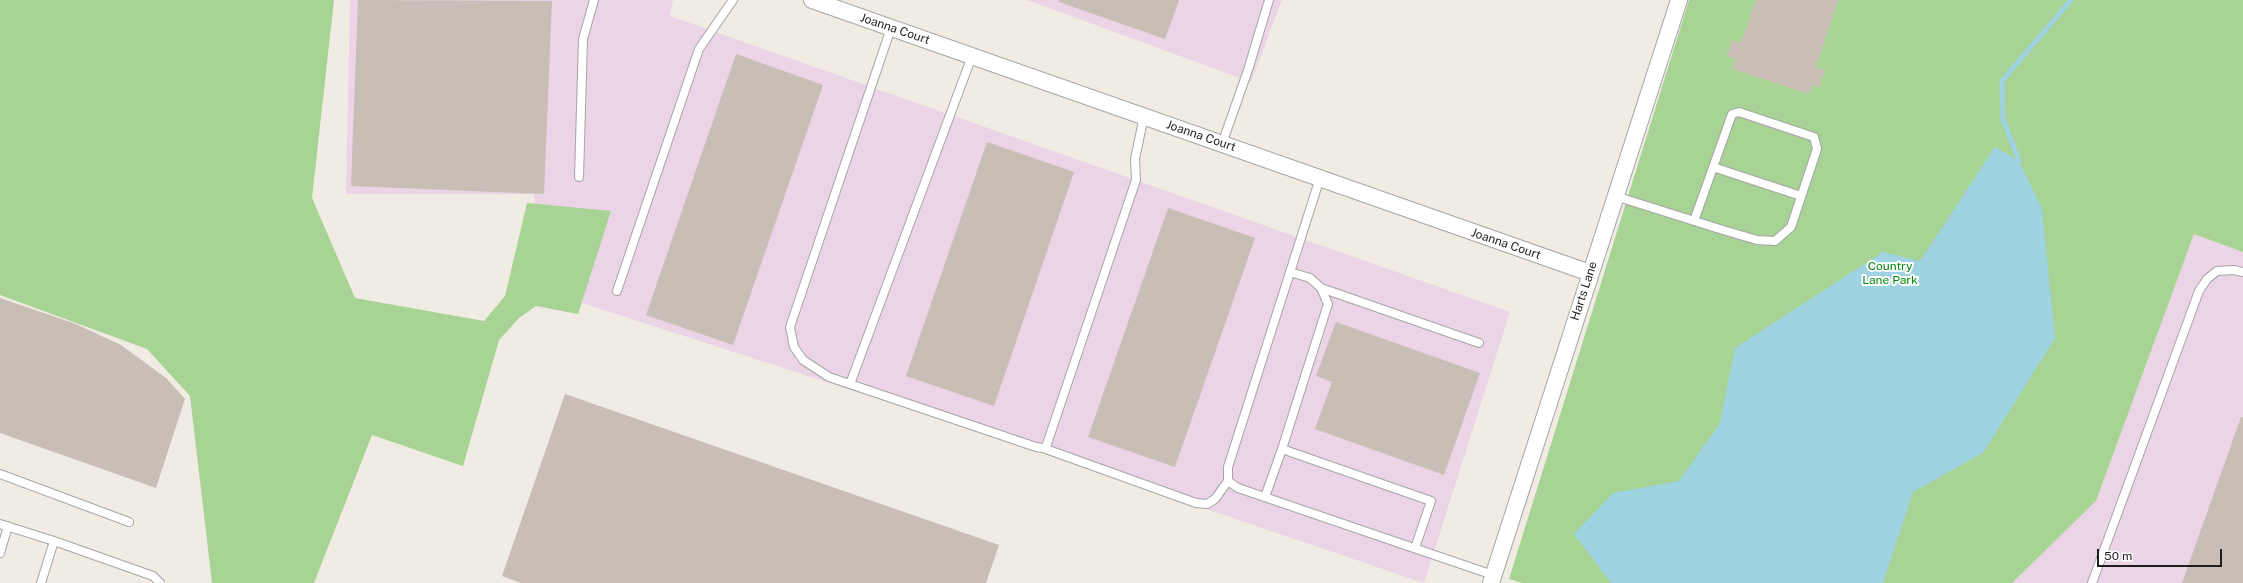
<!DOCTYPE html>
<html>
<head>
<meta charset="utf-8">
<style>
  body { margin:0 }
  #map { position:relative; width:2243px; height:583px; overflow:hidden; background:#f0ece3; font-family:"Public Sans",sans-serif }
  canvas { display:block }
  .scale { position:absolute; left:2097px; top:549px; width:125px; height:18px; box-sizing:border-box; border:2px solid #1e1e1e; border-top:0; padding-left:5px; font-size:12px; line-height:14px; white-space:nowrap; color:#1e1e1e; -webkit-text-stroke:3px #fff; paint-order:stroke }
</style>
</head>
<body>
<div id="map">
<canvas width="2243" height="583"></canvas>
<div class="scale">50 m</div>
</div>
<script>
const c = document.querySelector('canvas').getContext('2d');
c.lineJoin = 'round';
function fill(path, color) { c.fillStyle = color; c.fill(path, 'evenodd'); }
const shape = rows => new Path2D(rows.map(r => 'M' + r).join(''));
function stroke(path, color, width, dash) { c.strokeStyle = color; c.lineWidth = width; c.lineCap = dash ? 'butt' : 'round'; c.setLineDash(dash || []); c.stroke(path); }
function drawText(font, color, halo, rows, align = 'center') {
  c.font = font + ' "Public Sans",sans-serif'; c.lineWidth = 4; c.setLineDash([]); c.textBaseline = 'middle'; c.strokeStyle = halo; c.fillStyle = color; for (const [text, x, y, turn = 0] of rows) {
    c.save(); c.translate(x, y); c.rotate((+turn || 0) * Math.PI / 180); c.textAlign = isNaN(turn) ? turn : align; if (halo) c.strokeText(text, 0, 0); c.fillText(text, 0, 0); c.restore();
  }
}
fill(shape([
  [350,0,673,0,670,16,1510,312,1424,583,947,421,542,290,534,194,346,194],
  [1027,0,1282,0,1251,82],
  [2194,234,2243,252,2243,583,2012,583,2096,501]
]), '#ead4e6');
fill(shape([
  [0,0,334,0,312,198,355,298,484,321,505,296,527,203,611,211,578,314,536,306,519,318,499,340,463,466,372,435,314,583,212,583,190,396,147,349,0,295],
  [1689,0,2243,0,2243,252,2194,234,2096,501,2012,583,1522,583,1509,579]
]), '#a7d394');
fill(shape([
  [1995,147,2019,161,2042,209,2055,338,1983,453,1913,492,1883,583,1611,583,1574,534,1613,493,1679,481,1720,423,1735,348,1883,252,1920,261]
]), '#9fd3e2');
stroke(shape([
  [2019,161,2003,119,2002,81,2071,0]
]), '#9fd3e2', 5);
fill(shape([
  [358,0,552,1,544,194,351,186],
  [1059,0,1179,0,1165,39,1059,2],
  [1756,0,1838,0,1816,67,1825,70,1819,88,1812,85,1809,94,1732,69,1735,59,1727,56,1732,40,1741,43],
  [736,54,823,85,733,345,646,315],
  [987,142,1074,172,994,406,906,376],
  [1168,208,1255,238,1175,467,1088,437],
  [0,298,76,324,121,345,166,378,185,399,156,488,0,433],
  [1336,322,1480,373,1444,475,1315,429,1332,382,1316,376],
  [565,394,999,545,986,583,521,583,502,576],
  [2241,417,2243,417,2243,583,2182,583]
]), '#c8beb6');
const service = shape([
  [891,28,790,327,794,347,803,360,829,377,1036,447,1043,448,1046,447,1136,180,1135,159,1144,116],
  [1222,144,1248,70,1269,0],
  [1713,167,1801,196],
  [579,177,583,39,594,0],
  [1320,178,1228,467,1228,481,1238,488,1493,575],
  [1615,196,1723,230,1757,240,1775,241,1791,227,1817,149,1814,137,1739,112,1732,114,1694,221],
  [1321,288,1479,343],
  [617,291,699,49,733,0],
  [850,384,972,56],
  [1043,448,1196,503,1207,504,1215,499,1228,481],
  [1282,449,1328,304,1321,288,1310,278,1290,272],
  [0,474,129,522],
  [1265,497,1282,449,1431,501,1415,548],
  [0,524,54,541,41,583],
  [54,541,153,576,160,583],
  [0,553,8,526],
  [2092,583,2199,291,2207,279,2217,271,2234,270,2243,272]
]);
const minor = shape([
  [812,0,1590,273],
  [1491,583,1679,0]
]);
stroke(service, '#a5a5a5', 10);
stroke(minor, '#a5a5a5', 18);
stroke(service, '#fff', 8);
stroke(minor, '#fff', 16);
drawText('12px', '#1e1e1e', '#fff', [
  ["Joanna Court",895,29,19],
  ["Joanna Court",1201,136,19],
  ["Joanna Court",1506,244,19],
  ["Harts Lane",1584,291,-72]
]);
drawText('12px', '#01870c', '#fff', [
  ["Country",1890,266],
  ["Lane Park",1890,280]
]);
</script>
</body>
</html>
